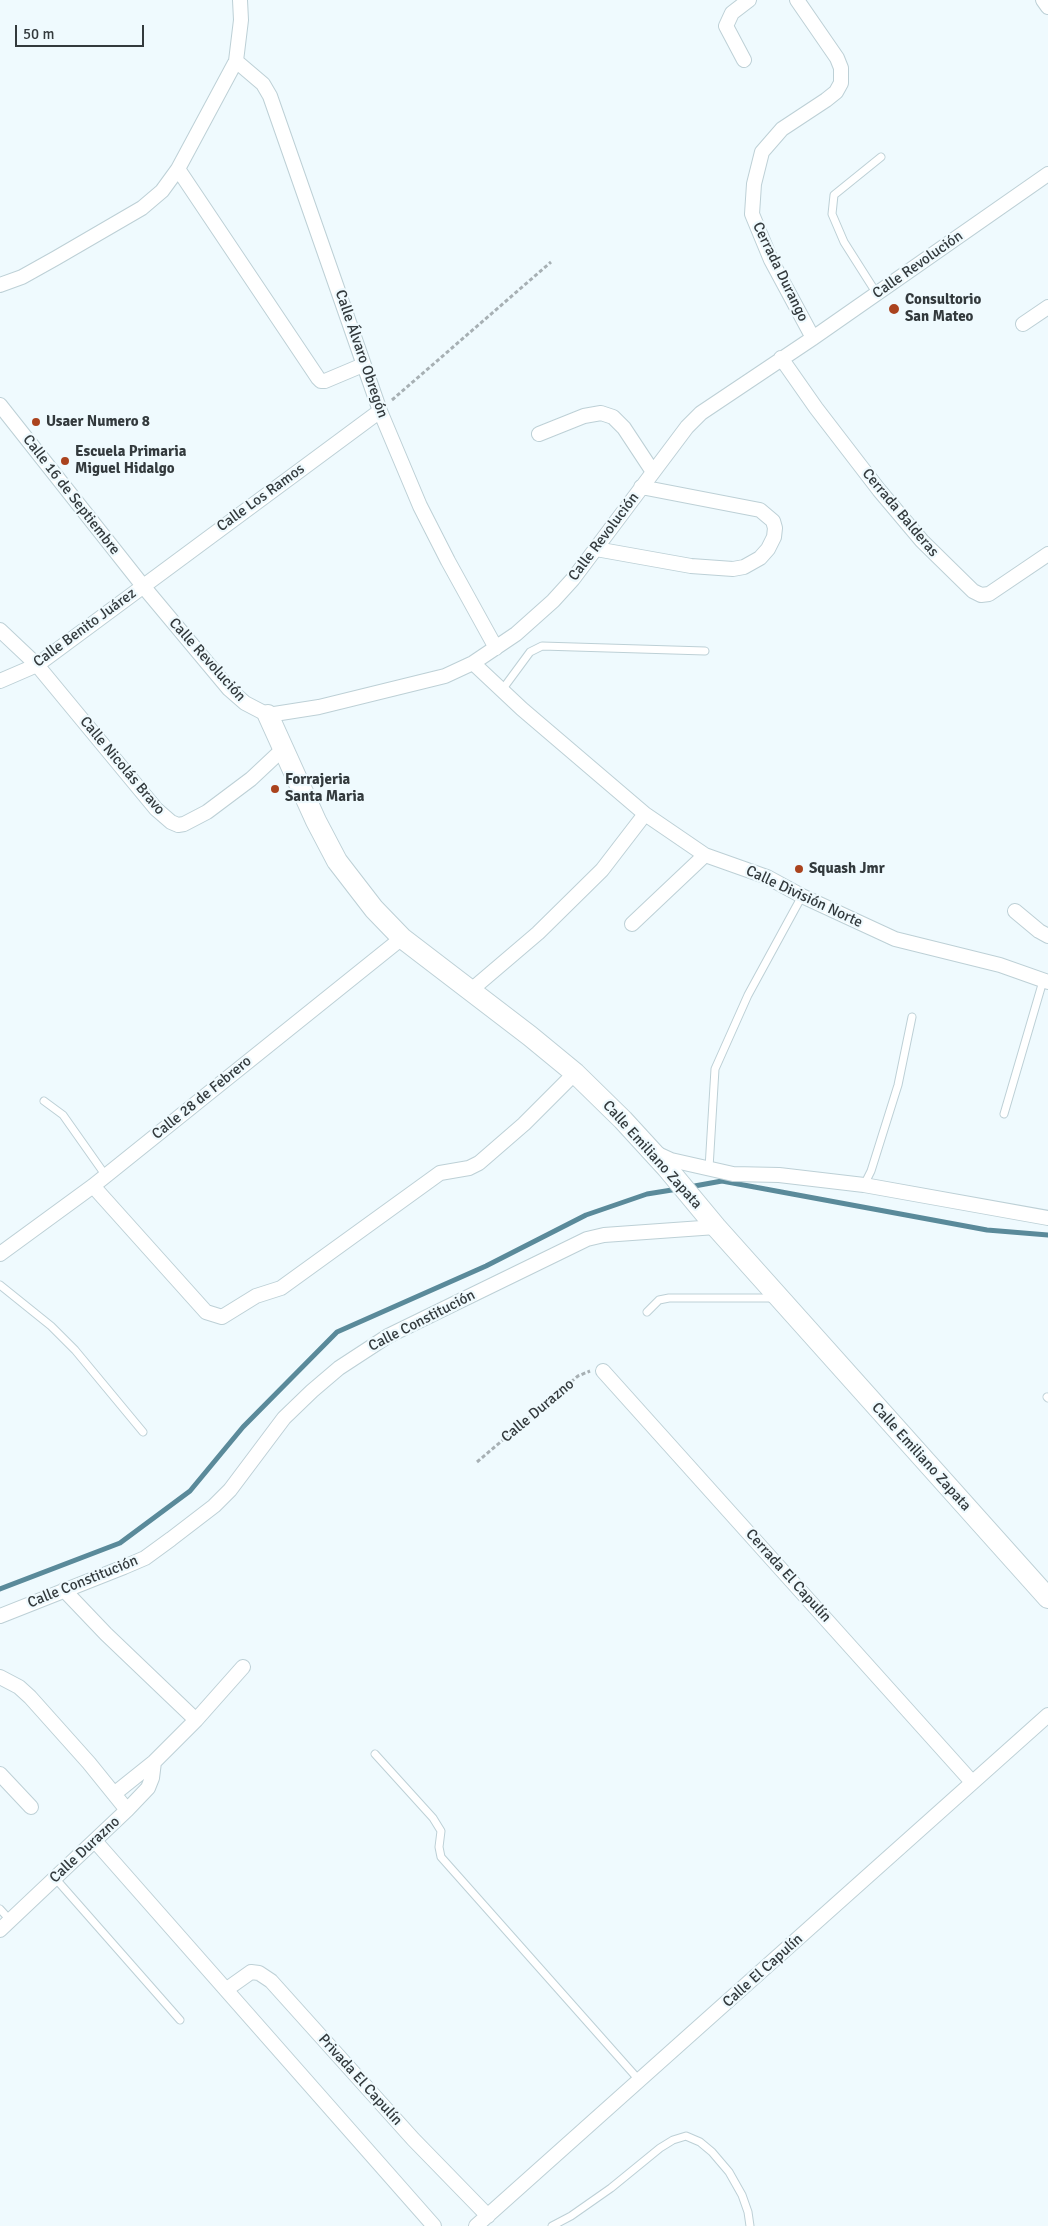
<!DOCTYPE html>
<html>
<head>
<meta charset="utf-8">
<style>
  body { margin:0 }
  #map { position:relative; width:1048px; height:2226px; overflow:hidden; background:#effafe; font-family:Signika,sans-serif }
  canvas { display:block }
  .scale { position:absolute; left:15px; top:25px; width:129px; height:22px; box-sizing:border-box; border:2px solid #333a3d; border-top:0; padding-left:6px; font-size:15px; line-height:18px; white-space:nowrap; color:#333a3d; -webkit-text-stroke:4px #effafe; paint-order:stroke }
</style>
</head>
<body>
<div id="map">
<canvas width="1048" height="2226"></canvas>
<div class="scale">50 m</div>
</div>
<script>
const c = document.querySelector('canvas').getContext('2d');
c.lineJoin = 'round';
const shape = rows => new Path2D(rows.map(r => 'M' + r).join(''));
function stroke(path, color, width, dash) { c.strokeStyle = color; c.lineWidth = width; c.lineCap = dash ? 'butt' : 'round'; c.setLineDash(dash || []); c.stroke(path); }
function drawText(font, color, halo, rows, align = 'center') {
  c.font = font + ' Signika,sans-serif'; c.lineWidth = 4.5; c.setLineDash([]); c.textBaseline = 'middle'; c.strokeStyle = halo; c.fillStyle = color; for (const [text, x, y, turn = 0] of rows) {
    c.save(); c.translate(x, y); c.rotate((+turn || 0) * Math.PI / 180); c.textAlign = isNaN(turn) ? turn : align; if (halo) c.strokeText(text, 0, 0); c.fillText(text, 0, 0); c.restore();
  }
}
stroke(shape([
  [689,1187,722,1181,987,1230,1048,1235],
  [0,1589,120,1543,190,1491,243,1427,337,1332,486,1266,586,1215,647,1194,678,1189]
]), '#5a8a9a', 5);
const lane = shape([
  [877,294,844,242,832,214,834,195,881,157],
  [502,690,530,652,542,646,705,651],
  [44,1101,63,1115,106,1176],
  [1004,1114,1043,981],
  [709,1168,715,1069,748,995,802,896],
  [864,1185,871,1171,898,1085,912,1017],
  [0,1285,51,1326,75,1350,143,1432],
  [647,1312,659,1300,669,1298,776,1298],
  [1047,1397,1048,1398],
  [375,1754,433,1818,441,1831,439,1847,441,1857,639,2080],
  [55,1878,180,2020],
  [0,1909,10,1920],
  [552,2226,571,2216,611,2188,660,2148,673,2140,686,2136,700,2142,712,2152,729,2172,742,2195,748,2212,750,2226]
]);
const street = shape([
  [797,0,837,58,841,68,841,83,836,92,826,100,782,129,762,152,754,184,752,214,771,260,813,338],
  [1043,0,1048,7],
  [744,60,726,26,732,13,749,0],
  [236,61,263,84,270,96,380,411,420,506,448,561,496,648],
  [178,169,318,378,321,381,325,381,363,365],
  [0,285,22,277,56,258,142,208,162,191,178,169,236,61,241,20,240,0],
  [1023,324,1048,307],
  [781,358,816,408,879,490,922,541,973,591,981,595,989,594,1048,554],
  [0,405,143,586,229,689,245,703,268,715,319,707,445,676,473,663,516,634,553,601,573,579,687,427,701,413,813,338,1048,174],
  [539,434,584,416,601,413,613,417,624,428,653,472],
  [596,549,691,566,733,569,744,567,760,558,768,549,774,537,775,528,773,521,760,510,641,487],
  [0,630,37,665,156,809,171,822,178,825,184,824,207,812,251,779,283,749],
  [473,663,522,709,645,814,705,855,767,877,802,896,895,939,1000,965,1048,982],
  [0,681,37,665,380,411],
  [1015,911,1039,931,1048,936],
  [632,924,705,855],
  [470,991,538,933,602,870,645,814],
  [658,1154,671,1160,733,1174,779,1175,864,1185,1048,1218],
  [93,1186,206,1312,222,1317,256,1296,281,1288,440,1173,469,1168,479,1163,524,1124,575,1073],
  [0,1254,93,1186,402,938],
  [603,1371,972,1782],
  [64,1590,106,1634,196,1720],
  [0,1616,124,1567,145,1558,171,1539,214,1506,230,1490,284,1418,312,1391,339,1368,388,1336,587,1239,604,1235,716,1227],
  [0,1677,19,1687,30,1697,89,1763,127,1810],
  [0,1774,31,1807],
  [114,1794,154,1762,196,1720,243,1667],
  [95,1841,434,2226],
  [0,1930,127,1810,148,1788,152,1778,154,1762],
  [227,1989,251,1972,259,1973,271,1981,413,2139,488,2216],
  [476,2226,1048,1715]
]);
const secondary = shape([
  [268,715,316,821,337,861,374,909,402,938,530,1036,575,1073,623,1120,667,1168,716,1227,1048,1598]
]);
stroke(lane, '#bdd0d6', 9);
stroke(street, '#bdd0d6', 16);
stroke(secondary, '#bdd0d6', 22);
stroke(shape([
  [392,400,551,262],
  [477,1462,578,1376,590,1371]
]), '#a7b0b4', 3, [4, 2.5]);
stroke(lane, '#fff', 7);
stroke(street, '#fff', 14);
stroke(secondary, '#fff', 20);
for (const [x, y, r, color] of [
  [894,309,6,"#aa431e"],
  [36,422,5,"#aa431e"],
  [65,461,5,"#aa431e"],
  [275,789,5,"#aa431e"],
  [799,869,5,"#aa431e"]
]) { const dot = new Path2D(); dot.arc(x, y, r, 0, 2 * Math.PI); c.fillStyle = color; c.fill(dot); stroke(dot, '#effafe', 2); }
drawText('15px', '#333a3d', '#effafe', [
  ["Calle Revolución",918,265,-35],
  ["Cerrada Durango",780,272,64],
  ["Calle Álvaro Obregón",361,354,71],
  ["Calle 16 de Septiembre",71,495,52],
  ["Calle Los Ramos",261,498,-36],
  ["Cerrada Balderas",900,513,50],
  ["Calle Revolución",604,537,-53],
  ["Calle Benito Juárez",85,628,-36],
  ["Calle Revolución",207,660,48],
  ["Calle Nicolás Bravo",122,766,50],
  ["Calle División Norte",804,897,25],
  ["Calle 28 de Febrero",202,1098,-39],
  ["Calle Emiliano Zapata",652,1155,48],
  ["Calle Constitución",422,1321,-27],
  ["Calle Durazno",538,1411,-40],
  ["Calle Emiliano Zapata",921,1457,48],
  ["Cerrada El Capulín",788,1576,48],
  ["Calle Constitución",83,1582,-22],
  ["Calle Durazno",85,1850,-43],
  ["Calle El Capulín",763,1971,-42],
  ["Privada El Capulín",360,2080,48]
]);
drawText('bold 15px', '#333a3d', '#effafe', [
  ["Consultorio",905,300],
  ["San Mateo",905,317],
  ["Usaer Numero 8",46,422],
  ["Escuela Primaria",75,452],
  ["Miguel Hidalgo",75,469],
  ["Forrajeria",285,780],
  ["Santa Maria",285,797],
  ["Squash Jmr",809,869]
], 'left');
</script>
</body>
</html>
